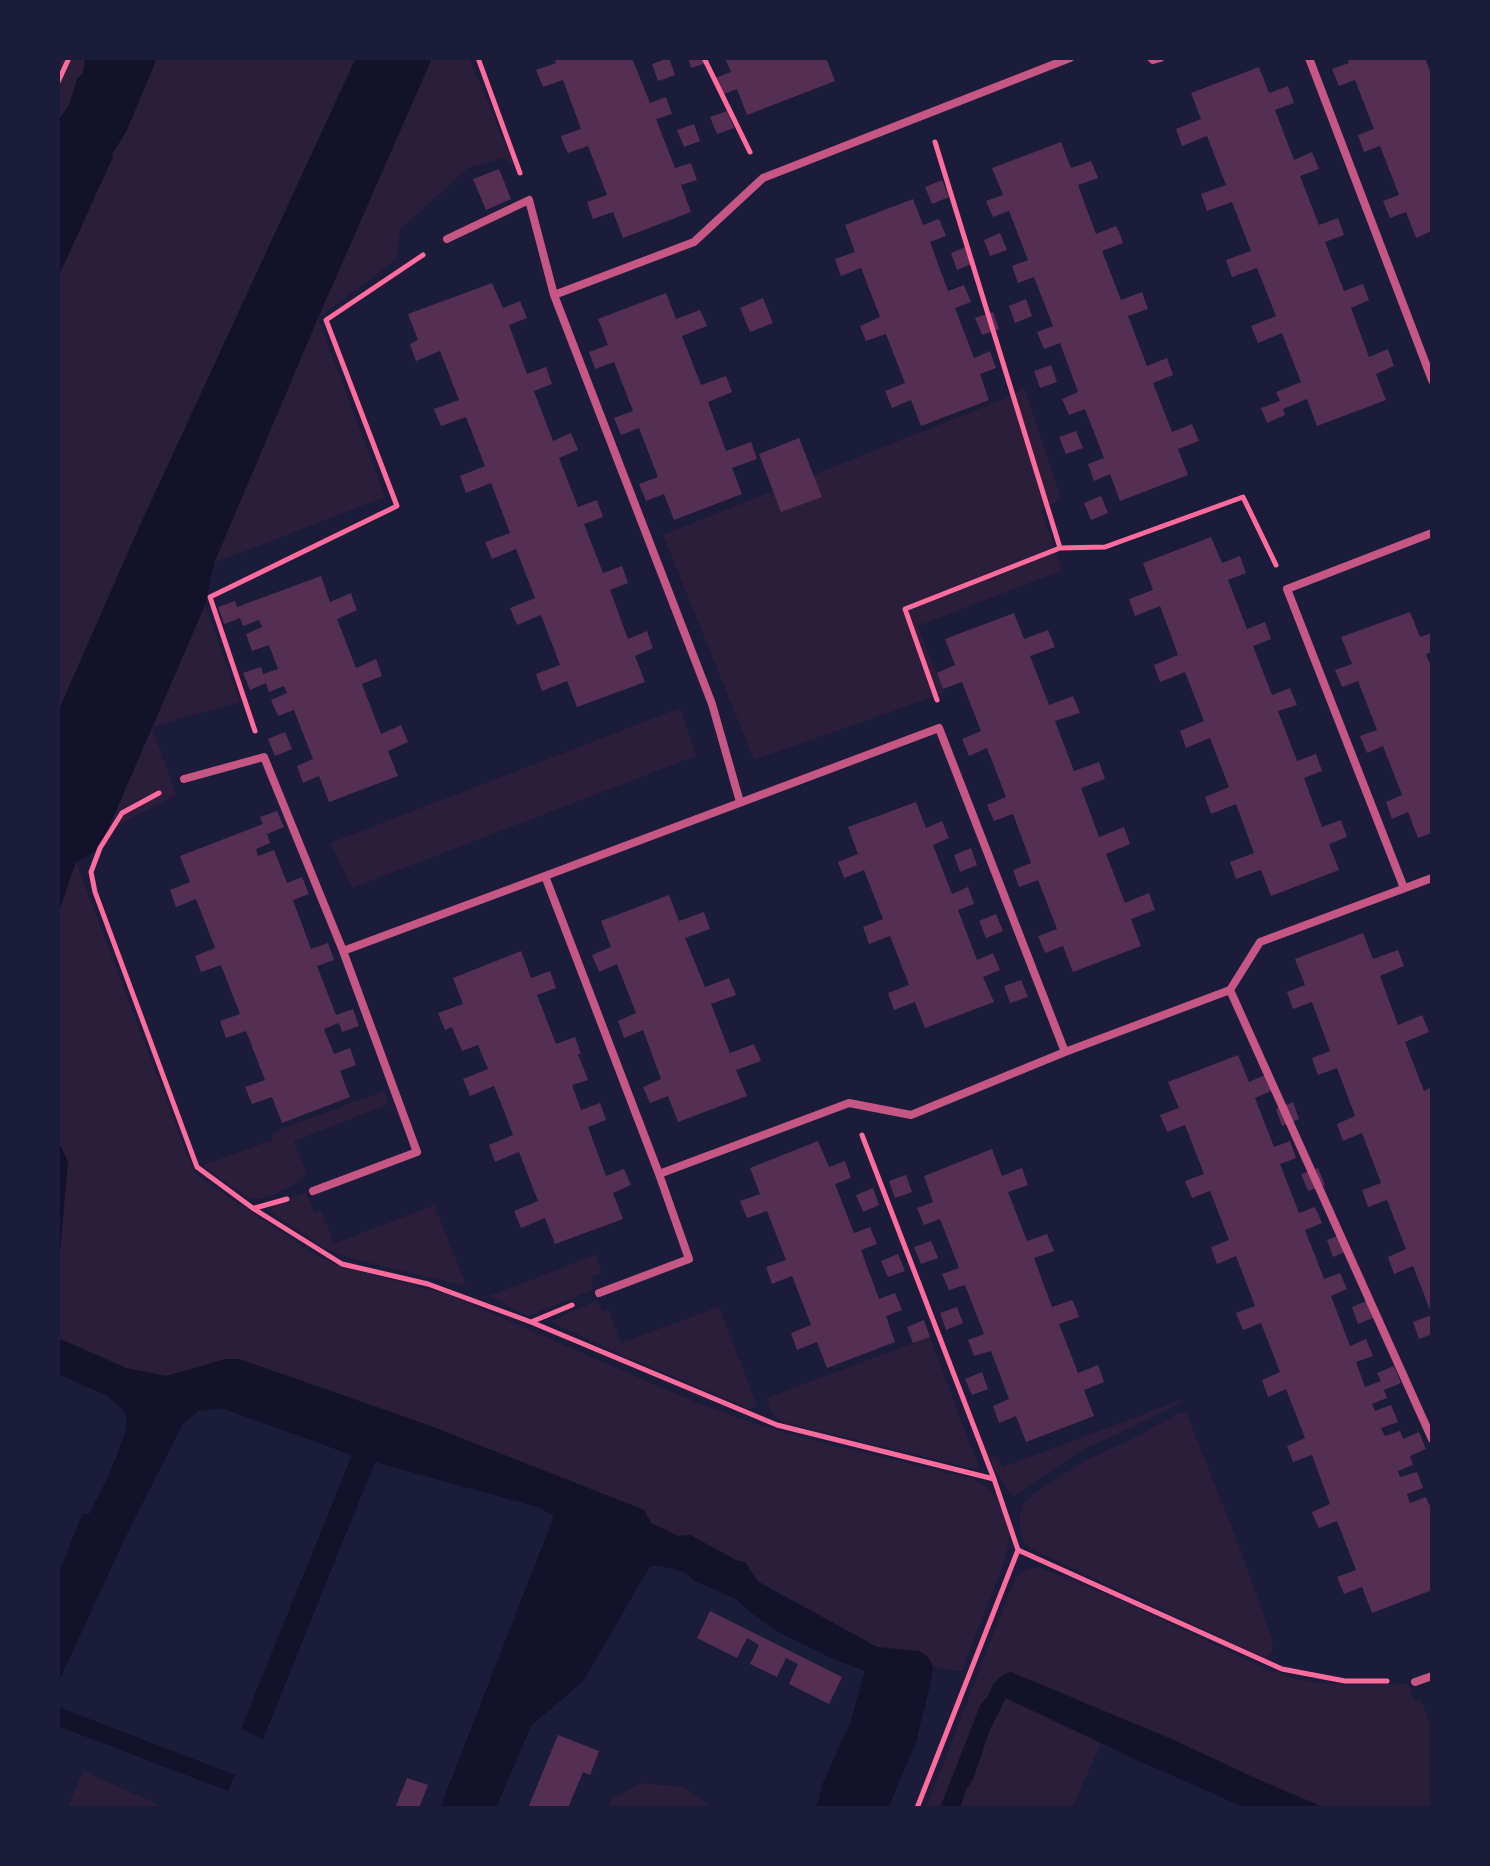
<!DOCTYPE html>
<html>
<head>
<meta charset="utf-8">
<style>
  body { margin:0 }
  #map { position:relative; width:1490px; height:1866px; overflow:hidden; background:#1b1b3a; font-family:"Nunito Sans",sans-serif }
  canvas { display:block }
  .frame { position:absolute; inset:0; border:60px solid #1b1b3a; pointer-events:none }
</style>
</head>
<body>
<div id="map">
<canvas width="1490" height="1866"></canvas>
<div class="frame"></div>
</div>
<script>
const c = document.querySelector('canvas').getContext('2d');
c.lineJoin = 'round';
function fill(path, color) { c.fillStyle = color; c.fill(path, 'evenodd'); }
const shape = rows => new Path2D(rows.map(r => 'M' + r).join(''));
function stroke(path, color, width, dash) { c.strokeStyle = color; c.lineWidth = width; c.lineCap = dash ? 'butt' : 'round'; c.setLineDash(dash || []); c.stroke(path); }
fill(shape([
  [58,58,86,58,83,73,77,79,69,105,58,121],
  [157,58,356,58,136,534,58,712,58,277,113,157,112,154,126,132],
  [432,58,469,58,514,165,503,158,468,168,400,230,397,259,318,318,385,497,214,563,318,318],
  [1024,388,1061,499,1041,510,1063,570,918,626,944,693,754,760,663,535,1004,399],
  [205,605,240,702,152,727,176,795,107,831],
  [680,708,696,756,352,888,330,843],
  [76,862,186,1152,195,1172,206,1182,314,1254,340,1266,450,1295,695,1402,756,1424,827,1444,974,1479,986,1487,997,1499,1005,1515,1009,1536,1006,1557,961,1672,933,1666,927,1656,877,1647,758,1581,745,1562,736,1561,690,1535,678,1536,651,1523,644,1510,428,1425,239,1359,226,1359,166,1376,126,1368,58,1338,58,1272,68,1162,61,1147,58,1145,58,914],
  [384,1091,389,1104,294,1141,307,1175,301,1178,302,1181,273,1195,261,1199,252,1199,245,1196,207,1169,204,1165,272,1140,273,1132],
  [306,1192,314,1212,321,1210,334,1244,434,1205,466,1285,464,1286,350,1258,328,1250,270,1212,273,1206],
  [595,1255,602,1273,591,1277,593,1290,528,1316,489,1296],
  [598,1300,602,1311,608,1309,621,1343,719,1307,756,1403,756,1407,750,1409,615,1352,553,1323,551,1321],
  [930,1337,979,1468,974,1469,786,1423,778,1420,771,1411,766,1398],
  [1181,1400,1180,1403,1116,1435,1082,1450,1015,1496,1010,1494,994,1469,990,1457,994,1456,1003,1467],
  [1186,1412,1236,1538,1273,1641,1272,1653,1268,1656,1263,1657,1031,1549,1025,1543,1020,1533,1020,1514,1024,1503,1032,1495,1086,1460,1130,1440,1179,1413],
  [1039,1567,1118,1599,1266,1669,1293,1678,1320,1683,1348,1685,1408,1684,1415,1702,1421,1700,1432,1729,1432,1808,1325,1808,1257,1779,1176,1741,1010,1672,994,1683,988,1696,980,1706,940,1808,926,1808,1014,1581,1021,1573,1029,1569],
  [1005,1698,1101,1743,1072,1808,960,1808,966,1790,973,1779,990,1729],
  [83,1771,166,1808,67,1808],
  [642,1783,684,1787,712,1808,606,1808,613,1798]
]), '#2a1e3b');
fill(shape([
  [157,58,126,132,112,154,113,157,58,277,58,121,69,105,77,79,83,73,85,59],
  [356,58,432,58,318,318,214,563,205,605,100,848,76,862,58,914,58,712,136,534],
  [58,1145,61,1147,68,1162,58,1272],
  [58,1338,126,1368,166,1376,226,1359,239,1359,428,1425,644,1510,651,1523,678,1536,690,1535,736,1560,745,1562,758,1582,877,1647,919,1651,927,1656,933,1666,931,1682,916,1742,888,1808,815,1808,819,1799,822,1785,850,1723,865,1671,838,1661,782,1634,755,1616,736,1599,695,1581,684,1572,661,1566,651,1566,643,1578,584,1680,531,1726,496,1808,440,1808,554,1516,537,1507,375,1462,263,1739,241,1729,352,1455,221,1408,199,1411,183,1423,126,1536,58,1683,58,1576,82,1514,89,1514,110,1473,124,1436,127,1418,122,1409,108,1396,58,1374],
  [1011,1672,1176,1741,1257,1779,1325,1808,1246,1808,1139,1761,1006,1698,990,1729,973,1779,966,1790,960,1808,940,1808,980,1706,988,1696,994,1683,1003,1675],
  [58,1707,235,1775,228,1791,58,1726]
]), '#12122b');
fill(shape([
  [554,58,632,58,650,103,666,97,672,114,656,119,675,168,691,163,697,180,681,185,691,212,623,238,613,212,593,219,587,202,607,195,588,146,568,153,564,145,561,136,581,129,563,80,543,87,536,70,556,63],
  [669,58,675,75,658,81,652,64],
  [688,58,707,58,709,62,691,68],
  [725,58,826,58,835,81,747,115,737,89,721,95,715,78,731,72],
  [1347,58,1425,58,1432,76,1432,231,1416,238,1406,212,1390,218,1383,201,1399,195,1380,146,1364,152,1358,135,1374,129,1355,80,1339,86,1332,69,1349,63],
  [1259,67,1269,93,1288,86,1294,103,1275,110,1294,160,1312,152,1319,169,1300,176,1319,225,1338,218,1344,235,1325,242,1344,291,1363,284,1369,300,1351,308,1369,357,1388,349,1394,366,1376,374,1386,400,1317,426,1307,399,1283,409,1285,415,1267,423,1261,408,1280,401,1276,392,1301,382,1282,333,1258,343,1251,326,1276,316,1257,268,1232,277,1226,260,1251,251,1232,202,1207,211,1201,194,1226,185,1207,136,1182,146,1176,129,1201,119,1191,93],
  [727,111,734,128,717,134,710,117],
  [694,124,700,141,684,147,677,130],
  [1061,142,1071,168,1091,161,1098,178,1078,185,1096,234,1116,226,1120,234,1123,243,1102,251,1121,300,1142,292,1148,309,1128,316,1147,366,1167,358,1173,375,1153,383,1172,432,1192,424,1199,441,1178,449,1188,475,1120,501,1110,474,1094,481,1088,464,1104,458,1085,409,1069,415,1062,399,1078,392,1060,343,1044,349,1037,332,1053,326,1034,277,1018,283,1012,266,1028,260,1009,211,993,217,986,201,1003,195,992,168],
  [499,169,511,199,486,210,473,179],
  [942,180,949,197,932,204,925,187],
  [913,199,923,225,939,219,946,236,930,242,948,291,964,285,971,302,955,308,974,358,990,351,996,368,980,374,989,400,921,426,911,400,892,408,885,391,905,383,886,334,866,341,863,334,860,326,880,317,861,268,841,276,835,259,855,252,845,225],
  [1000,233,1007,250,990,256,984,240],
  [968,246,974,263,957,270,951,253],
  [492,283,503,308,520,301,527,318,509,325,527,374,546,367,552,384,534,391,553,441,571,433,578,450,559,458,578,507,597,500,603,517,584,524,603,573,622,566,628,583,610,590,628,639,647,631,653,648,635,656,645,682,577,707,567,681,542,691,536,674,560,665,541,615,517,625,510,608,535,598,516,549,492,559,485,542,510,533,491,483,466,493,460,476,485,466,466,417,441,426,434,409,459,400,440,351,416,361,410,344,418,340,408,314],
  [666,293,676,319,700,310,707,326,682,336,701,385,726,376,732,392,708,402,726,451,751,442,757,459,732,468,742,494,674,520,664,494,646,501,639,484,658,477,639,428,621,435,614,418,633,411,614,362,595,369,589,352,608,345,598,319],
  [763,298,773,323,750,332,740,308],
  [1026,299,1032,316,1015,323,1009,306],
  [993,312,999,329,982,335,975,318],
  [1051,365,1057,382,1040,388,1034,371],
  [1076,431,1083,448,1066,454,1059,437],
  [799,438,822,497,781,512,759,454],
  [1101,496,1108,513,1091,520,1084,503],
  [1211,537,1222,563,1240,556,1246,573,1228,580,1247,629,1265,622,1271,639,1253,646,1272,695,1290,688,1297,705,1278,711,1297,761,1316,754,1322,771,1304,778,1322,827,1341,820,1347,837,1329,844,1339,870,1271,896,1261,870,1236,879,1230,862,1254,853,1236,804,1211,814,1205,797,1229,787,1210,738,1186,748,1180,731,1204,721,1185,672,1160,682,1154,665,1178,655,1160,606,1135,616,1129,599,1153,590,1143,563],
  [321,576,330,602,351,593,354,602,357,610,337,619,356,668,376,659,382,676,362,684,381,734,401,725,408,742,388,751,398,776,329,802,319,776,303,783,297,766,313,759,294,710,278,716,271,700,287,693,284,686,269,692,266,683,250,690,243,673,261,667,263,674,278,669,269,645,252,651,246,634,262,627,259,620,243,626,240,618,224,624,218,607,235,601,237,607],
  [1410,612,1420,637,1432,633,1432,652,1426,654,1432,669,1432,833,1418,838,1408,812,1392,819,1386,802,1402,795,1383,746,1367,753,1360,736,1377,730,1358,681,1342,687,1335,670,1352,664,1341,637],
  [1014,613,1024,639,1048,630,1055,647,1030,656,1049,705,1073,696,1080,713,1055,721,1074,771,1099,762,1105,779,1081,788,1099,837,1124,827,1130,844,1106,854,1125,903,1149,893,1155,910,1131,919,1141,946,1073,972,1063,946,1045,953,1038,936,1057,929,1038,880,1019,887,1013,870,1031,863,1013,814,994,821,987,805,1006,797,987,748,969,756,962,739,981,731,962,682,943,689,937,673,955,665,945,639],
  [285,732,292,749,275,756,268,739],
  [916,802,926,828,942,821,949,838,933,845,952,894,968,887,974,904,958,910,977,960,993,953,1000,970,983,977,994,1002,925,1028,915,1002,894,1010,888,993,909,985,890,936,869,944,863,927,883,919,864,870,844,878,838,862,858,854,848,827],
  [277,811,284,827,267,834,270,843,256,849,258,856,274,850,287,883,302,877,309,894,293,900,311,949,328,943,334,960,317,966,336,1015,353,1009,359,1026,342,1032,339,1023,324,1029,334,1054,350,1048,356,1065,340,1071,350,1097,282,1123,272,1097,252,1104,245,1087,265,1080,246,1031,226,1038,220,1021,240,1014,221,965,201,972,195,956,215,948,196,899,176,907,170,890,190,882,180,856,263,824,260,817],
  [971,848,977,865,960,872,954,855],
  [669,895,679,921,704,912,710,929,685,938,705,987,729,978,736,995,711,1004,730,1053,754,1044,761,1061,736,1070,747,1096,678,1122,668,1096,650,1103,643,1087,661,1079,643,1030,624,1038,618,1021,636,1013,617,964,599,972,592,955,611,947,601,921],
  [996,914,1003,931,986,938,979,921],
  [1363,933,1373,959,1398,950,1404,966,1380,976,1398,1025,1422,1015,1429,1032,1405,1042,1424,1091,1432,1087,1432,1107,1430,1108,1432,1113,1432,1334,1419,1339,1413,1322,1432,1315,1413,1266,1394,1274,1388,1257,1406,1249,1387,1200,1368,1207,1362,1190,1381,1183,1362,1133,1343,1141,1337,1124,1355,1116,1337,1068,1318,1075,1312,1058,1330,1051,1312,1002,1293,1009,1287,992,1305,985,1295,959],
  [521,951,531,978,550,971,556,988,537,995,556,1044,575,1037,581,1054,578,1054,588,1080,572,1085,581,1110,600,1103,606,1120,588,1127,606,1176,624,1169,631,1185,613,1193,623,1219,555,1244,545,1218,521,1228,514,1211,538,1201,519,1152,495,1162,489,1145,513,1135,504,1111,494,1086,470,1096,463,1079,488,1069,478,1045,462,1051,452,1027,445,1030,438,1013,463,1004,453,978],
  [1021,980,1028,997,1010,1003,1004,986],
  [1238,1055,1249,1082,1265,1075,1271,1091,1255,1098,1274,1147,1290,1141,1296,1158,1280,1164,1299,1213,1315,1207,1322,1223,1305,1230,1324,1279,1340,1273,1347,1289,1331,1296,1350,1346,1366,1339,1373,1356,1356,1362,1365,1387,1381,1381,1377,1373,1394,1366,1401,1383,1384,1390,1387,1398,1372,1404,1375,1411,1391,1405,1398,1422,1381,1428,1385,1436,1400,1431,1403,1439,1419,1432,1426,1449,1410,1456,1413,1465,1398,1471,1400,1477,1417,1472,1423,1488,1407,1494,1410,1503,1426,1497,1429,1505,1432,1504,1432,1590,1372,1613,1362,1587,1344,1594,1337,1577,1356,1570,1337,1521,1319,1528,1315,1520,1312,1512,1330,1504,1312,1455,1293,1462,1287,1446,1305,1438,1286,1389,1268,1397,1262,1380,1280,1372,1261,1323,1243,1330,1236,1313,1255,1306,1236,1256,1217,1264,1214,1256,1211,1247,1229,1240,1210,1191,1192,1198,1185,1181,1204,1174,1185,1125,1167,1132,1160,1115,1179,1108,1168,1082],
  [1293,1102,1299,1119,1282,1126,1276,1109],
  [818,1141,829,1167,845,1161,851,1178,835,1184,854,1233,870,1227,877,1244,861,1250,879,1299,895,1293,902,1310,886,1316,895,1342,827,1368,817,1342,797,1350,791,1333,811,1325,792,1276,772,1284,766,1267,786,1260,767,1211,747,1218,740,1201,760,1194,750,1168],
  [992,1149,1002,1176,1022,1168,1028,1185,1008,1192,1027,1241,1047,1234,1054,1251,1034,1258,1052,1307,1072,1300,1076,1308,1079,1317,1059,1324,1078,1373,1098,1365,1104,1382,1084,1390,1094,1416,1026,1442,1016,1416,999,1423,993,1406,1009,1399,991,1351,974,1356,968,1340,984,1334,965,1285,949,1290,942,1274,959,1268,940,1219,924,1225,917,1208,933,1202,924,1176],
  [1318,1168,1325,1185,1308,1191,1301,1174],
  [906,1175,912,1192,895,1198,889,1181],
  [873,1188,879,1205,863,1212,856,1195],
  [1343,1234,1350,1250,1333,1257,1327,1240],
  [931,1241,938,1258,921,1264,914,1247],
  [898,1254,905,1271,888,1277,881,1261],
  [1369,1300,1375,1317,1358,1324,1352,1307],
  [957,1307,963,1323,946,1330,940,1313],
  [924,1320,930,1337,913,1343,907,1327],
  [982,1372,988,1389,972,1395,965,1379],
  [710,1611,842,1677,829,1704,789,1684,798,1664,786,1658,777,1677,750,1664,759,1645,747,1638,737,1658,697,1638],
  [558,1735,599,1751,590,1775,583,1772,568,1808,528,1808],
  [407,1778,428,1785,419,1808,395,1808]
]), '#542f53');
stroke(shape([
  [478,58,520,173],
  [704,58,750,152],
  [58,82,69,58],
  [935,142,1060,548],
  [937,700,905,609,1060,548,1105,547,1243,497,1276,565],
  [255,731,210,597,397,506,326,320,423,255],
  [159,793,122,813,100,848,91,872,95,892,197,1167,254,1209,342,1264,428,1284,531,1322,777,1425,994,1479],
  [862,1135,994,1479,1018,1550],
  [255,1208,287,1199],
  [531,1322,572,1305],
  [1018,1550,1282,1669,1345,1681,1387,1681],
  [917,1808,1018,1550]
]), '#ff6b9d', 5);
stroke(shape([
  [1151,58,1153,60,1160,58],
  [1309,58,1432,380],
  [447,239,529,200,554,295],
  [184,779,264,757,343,951],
  [740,802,712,704,554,295,694,242,763,178,1070,58],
  [1404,888,1287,589,1432,533],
  [1230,990,1432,1439],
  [659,1174,849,1103,911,1115,1065,1052,1230,990,1260,942,1432,878],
  [313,1191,417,1152,343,951,545,876],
  [599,1293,689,1259,659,1174,545,876,939,728,1065,1052],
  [1415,1682,1432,1676]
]), '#c65784', 8);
</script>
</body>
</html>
